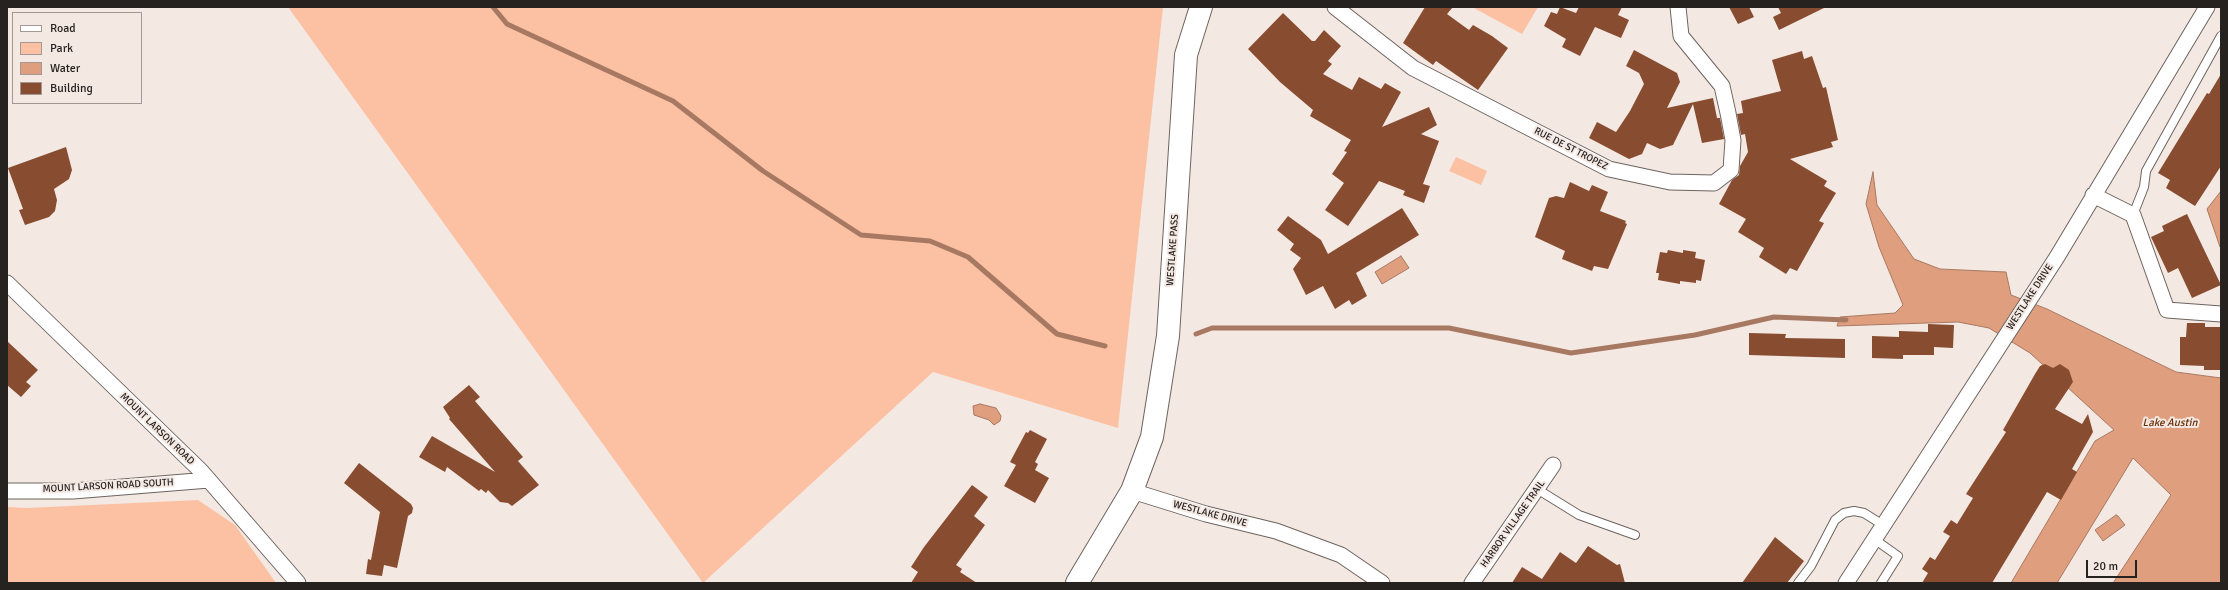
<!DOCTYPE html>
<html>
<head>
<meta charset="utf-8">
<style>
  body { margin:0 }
  #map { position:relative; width:2228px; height:590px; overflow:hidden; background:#f4e8e3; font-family:Signika,sans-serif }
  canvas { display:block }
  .frame { position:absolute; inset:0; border:8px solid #262220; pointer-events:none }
  .legend { position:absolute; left:12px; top:12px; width:130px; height:92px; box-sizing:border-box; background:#f4e8e3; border:1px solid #a29995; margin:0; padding:5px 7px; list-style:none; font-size:12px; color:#262220 }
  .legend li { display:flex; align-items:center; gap:8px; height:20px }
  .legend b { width:20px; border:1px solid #a29995 }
  .scale { position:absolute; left:2086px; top:560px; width:51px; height:18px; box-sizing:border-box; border:2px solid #262220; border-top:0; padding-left:5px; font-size:12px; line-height:14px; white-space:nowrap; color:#262220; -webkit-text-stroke:3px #f4e8e3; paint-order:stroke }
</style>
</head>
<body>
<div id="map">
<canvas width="2228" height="590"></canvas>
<div class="frame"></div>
<ul class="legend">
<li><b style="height:5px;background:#fff"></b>Road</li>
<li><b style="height:11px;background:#fcc0a3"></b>Park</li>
<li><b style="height:11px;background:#df9e7e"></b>Water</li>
<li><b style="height:11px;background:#884d30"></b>Building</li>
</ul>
<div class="scale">20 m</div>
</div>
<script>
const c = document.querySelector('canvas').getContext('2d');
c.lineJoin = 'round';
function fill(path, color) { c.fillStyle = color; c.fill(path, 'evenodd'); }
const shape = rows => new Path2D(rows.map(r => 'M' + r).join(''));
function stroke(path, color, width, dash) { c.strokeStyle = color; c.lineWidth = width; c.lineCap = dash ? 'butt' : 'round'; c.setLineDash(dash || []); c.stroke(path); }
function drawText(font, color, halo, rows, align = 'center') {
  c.font = font + ' Signika,sans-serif'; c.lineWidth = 4; c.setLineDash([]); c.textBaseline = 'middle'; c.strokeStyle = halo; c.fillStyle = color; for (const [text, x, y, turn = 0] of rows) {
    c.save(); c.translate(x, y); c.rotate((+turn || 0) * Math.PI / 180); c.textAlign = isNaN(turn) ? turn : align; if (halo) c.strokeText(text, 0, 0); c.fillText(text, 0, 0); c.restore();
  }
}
fill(shape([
  [288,7,1163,7,1118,428,933,372,703,583],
  [1472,7,1538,7,1522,34],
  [1456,157,1487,171,1481,185,1449,171],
  [198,500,235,525,276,583,7,583,7,507,27,508]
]), '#fcc0a3');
const water = shape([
  [1873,172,1877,205,1914,259,1940,269,2006,272,2011,295,2047,309,2176,372,2221,378,2221,583,2113,583,2171,495,2133,458,2057,583,2011,583,2095,441,2114,430,2030,353,1989,328,1958,322,1837,326,1840,317,1895,313,1903,305,1879,247,1866,204,1873,172],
  [2221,191,2221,246,2220,247,2207,209,2221,191],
  [1401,256,1409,268,1382,284,1375,272,1401,256],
  [980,404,996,408,1001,416,1000,421,994,425,989,420,974,415,973,406,980,404],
  [2116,515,2118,516,2125,525,2103,541,2095,530,2116,515]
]);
fill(water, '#df9e7e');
stroke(water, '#a87962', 1);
stroke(shape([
  [493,7,507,24,673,101,763,171,861,235,930,241,968,257,1057,334,1105,346],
  [1196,334,1212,328,1449,328,1571,353,1695,335,1774,317,1846,320]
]), '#a87962', 5);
fill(shape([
  [1425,7,1453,7,1447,14,1469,30,1473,25,1492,36,1508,48,1478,90,1436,61,1433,65,1403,43],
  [1560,7,1576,13,1579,7,1622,7,1618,15,1629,20,1621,38,1595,27,1580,56,1562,47,1566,39,1544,26,1551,12,1557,14],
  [1729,7,1749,7,1754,17,1738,24],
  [1778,7,1826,7,1779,30,1773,17,1781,13],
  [1283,13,1312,41,1315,41,1324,30,1341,46,1328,61,1332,64,1323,74,1352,90,1359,77,1381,89,1385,83,1401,92,1382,127,1429,107,1437,125,1421,134,1439,141,1423,184,1430,186,1424,203,1403,195,1405,191,1379,181,1348,226,1325,210,1344,183,1332,174,1347,152,1344,151,1351,140,1310,116,1313,110,1280,82,1248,49],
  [1634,50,1677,73,1680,82,1667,108,1713,98,1717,118,1720,118,1724,139,1702,143,1693,104,1673,145,1660,149,1647,143,1642,154,1629,159,1589,138,1597,122,1616,132,1630,111,1644,84,1639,73,1626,66],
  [1802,51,1804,59,1812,56,1823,88,1826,87,1838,140,1831,142,1833,147,1790,159,1827,181,1824,186,1836,193,1819,221,1824,223,1797,271,1790,268,1786,274,1759,257,1764,248,1738,232,1746,219,1719,204,1732,180,1739,175,1740,166,1748,152,1745,134,1741,135,1737,114,1743,113,1741,101,1781,91,1772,60],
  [2221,74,2221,166,2195,206,2166,188,2170,180,2158,173,2207,93,2209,94],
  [66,147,72,170,69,179,54,189,57,200,55,211,49,217,25,225,19,210,23,209,8,168],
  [1570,182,1589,191,1592,185,1608,192,1600,211,1626,221,1625,223,1627,224,1608,269,1594,266,1592,271,1562,259,1565,251,1535,237,1549,198,1556,196,1564,198],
  [1402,208,1419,235,1356,273,1367,296,1352,305,1349,300,1335,309,1323,286,1306,295,1293,269,1301,258,1290,250,1294,244,1277,230,1288,216,1321,240,1328,254],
  [2187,214,2221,285,2192,298,2178,268,2168,273,2151,237,2164,231,2162,226],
  [1668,250,1683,253,1683,250,1696,252,1695,258,1705,260,1701,281,1696,280,1696,283,1680,281,1680,284,1658,280,1659,273,1656,273,1660,252,1667,253],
  [2187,323,2205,323,2205,327,2221,327,2221,370,2204,370,2204,366,2180,365,2180,337,2186,337],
  [1928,324,1954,325,1953,348,1934,347,1934,355,1903,355,1903,359,1872,358,1872,336,1899,337,1899,331,1928,332],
  [1749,333,1786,334,1785,338,1845,339,1845,358,1749,355],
  [7,341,38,370,26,382,31,386,21,397,7,385],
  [2045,364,2053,368,2060,364,2069,370,2073,382,2055,409,2082,424,2088,414,2093,432,2072,469,2077,472,2061,500,2047,492,1992,583,1922,583,1928,573,1922,569,1930,557,1935,560,1950,536,1943,532,1951,520,1957,524,1973,498,1966,494,2006,432,2003,430,2035,374,2040,366],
  [469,385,480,397,475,401,523,457,518,461,539,485,512,506,508,503,500,502,488,490,486,493,481,489,479,491,447,467,445,472,419,457,432,436,495,472,449,419,450,418,443,407],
  [1030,430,1047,439,1035,462,1038,464,1035,470,1049,478,1035,503,1004,486,1016,465,1010,462,1026,432,1028,433],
  [359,463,411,504,413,508,412,513,408,516,397,568,384,565,382,576,366,574,368,559,371,560,380,512,344,483],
  [972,485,988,497,974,516,985,525,956,565,962,569,960,572,977,583,911,583,918,572,911,567,924,547],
  [1775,537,1804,561,1787,583,1742,583],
  [1588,546,1617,565,1620,564,1625,583,1512,583,1522,567,1542,579,1560,552,1576,563]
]), '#884d30');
const lane = shape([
  [2133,215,2144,187,2146,171,2221,36],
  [1537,489,1579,515,1635,535],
  [1874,539,1898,556,1881,583],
  [1798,583,1811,566,1835,520,1844,513,1854,511,1864,513,1883,525]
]);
const street = shape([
  [1335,7,1413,68,1609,169,1670,182,1714,183,1731,170,1733,140,1728,113,1722,86,1681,36,1678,7],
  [2093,195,2133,215,2167,310,2221,314],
  [7,283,201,471,298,583],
  [7,491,73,491,209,480],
  [1132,491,1206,514,1276,531,1341,555,1382,583],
  [1472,583,1553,465],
  [1846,583,2057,257,2207,7]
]);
const secondary = shape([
  [1077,583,1132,491,1152,437,1168,336,1186,55,1201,7]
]);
stroke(lane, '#6d645f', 10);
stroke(street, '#6d645f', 17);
stroke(secondary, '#6d645f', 24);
stroke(lane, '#fff', 8);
stroke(street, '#fff', 15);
stroke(secondary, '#fff', 22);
drawText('10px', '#262220', '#f4e8e3', [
  ["RUE DE ST TROPEZ",1571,149,27],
  ["WESTLAKE PASS",1173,250,-86],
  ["WESTLAKE DRIVE",2030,297,-57],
  ["MOUNT LARSON ROAD",157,429,44],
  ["MOUNT LARSON ROAD SOUTH",108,486,-3],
  ["WESTLAKE DRIVE",1210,514,15],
  ["HARBOR VILLAGE TRAIL",1513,524,-55]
]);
drawText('italic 11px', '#682d09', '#f4e8e3', [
  ["Lake Austin",2170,423]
]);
</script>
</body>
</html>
